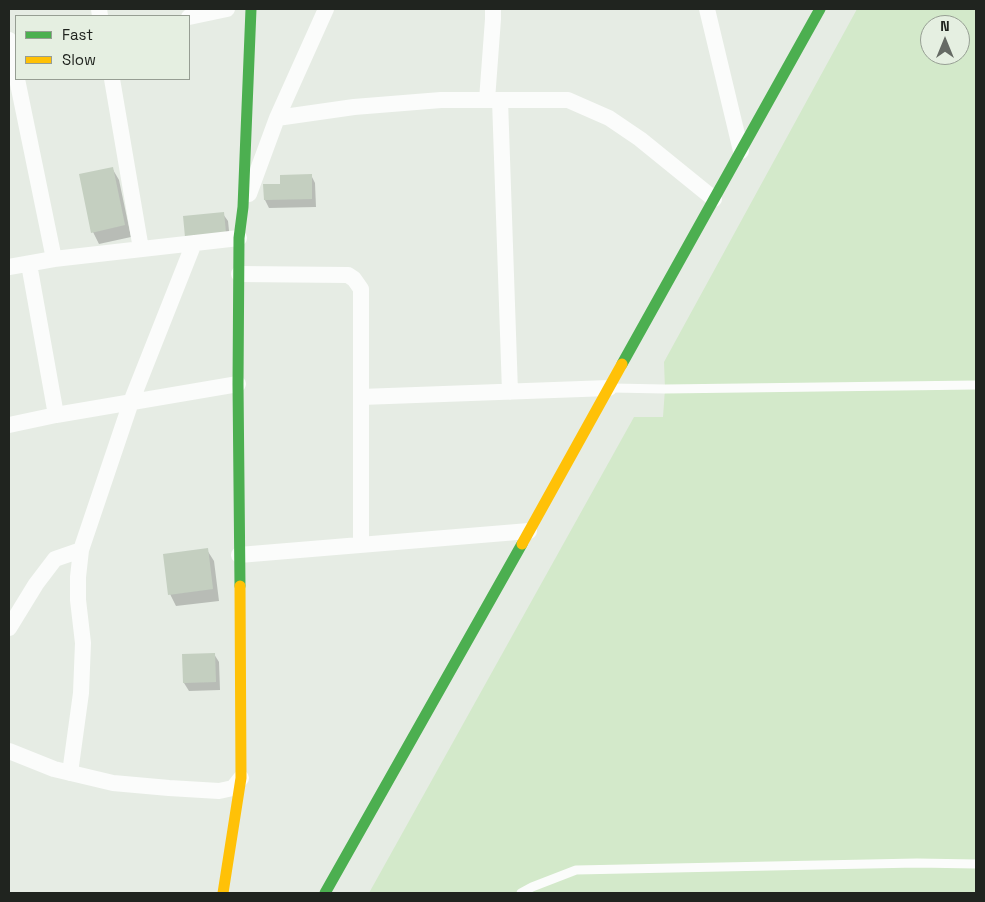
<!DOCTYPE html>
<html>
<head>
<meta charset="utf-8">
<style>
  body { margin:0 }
  #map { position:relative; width:985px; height:902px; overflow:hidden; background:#e6ece4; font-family:"Space Grotesk",sans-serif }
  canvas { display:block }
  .frame { position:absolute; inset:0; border:10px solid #20241f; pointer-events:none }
  .legend { position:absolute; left:15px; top:15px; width:175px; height:65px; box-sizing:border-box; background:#e5efe1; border:1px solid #969e93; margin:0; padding:6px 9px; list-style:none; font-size:15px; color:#20241f }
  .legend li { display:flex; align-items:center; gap:10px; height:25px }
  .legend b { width:25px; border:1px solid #969e93 }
  .north { position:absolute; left:920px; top:15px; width:50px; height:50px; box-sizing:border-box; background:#e5efe1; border:1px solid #969e93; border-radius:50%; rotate:0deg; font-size:14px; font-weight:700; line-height:20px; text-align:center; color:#20241f }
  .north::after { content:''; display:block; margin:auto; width:18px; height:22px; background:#656a64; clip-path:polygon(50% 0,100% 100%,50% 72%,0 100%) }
</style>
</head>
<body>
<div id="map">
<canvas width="985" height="902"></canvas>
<div class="frame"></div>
<ul class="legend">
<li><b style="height:6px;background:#4caf50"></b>Fast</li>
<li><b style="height:6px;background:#ffc107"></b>Slow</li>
</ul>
<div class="north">N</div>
</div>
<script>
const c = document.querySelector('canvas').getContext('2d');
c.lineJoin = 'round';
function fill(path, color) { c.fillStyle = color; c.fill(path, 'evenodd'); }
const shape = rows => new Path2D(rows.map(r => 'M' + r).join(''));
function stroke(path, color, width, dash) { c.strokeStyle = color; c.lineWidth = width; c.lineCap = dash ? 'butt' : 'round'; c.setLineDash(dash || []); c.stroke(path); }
fill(shape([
  [857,9,976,9,976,893,369,893,634,417,663,417,665,389,664,362],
  [930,25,960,25,960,55,930,55]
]), '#d3e9ca');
fill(shape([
  [112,168,119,180,131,237,99,244,93,232],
  [311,175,315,183,316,207,269,208,265,200,265,185,281,185],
  [223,214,228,221,230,240,184,218],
  [207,550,214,561,219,601,176,606,170,594],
  [214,654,219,662,220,690,189,691,184,683,183,655]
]), '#0003');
fill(shape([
  [113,167,125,225,91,233,79,174],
  [312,174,312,199,264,200,263,184,280,184,280,175],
  [224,212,226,233,185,237,183,216],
  [208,548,213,589,168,595,163,554],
  [215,653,216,682,183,683,182,654]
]), '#c4cfc0');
stroke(shape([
  [612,388,665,389,976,385],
  [521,893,532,887,576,870,917,863,976,864]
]), '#fbfcfb', 9);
stroke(shape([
  [99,9,100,16],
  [707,9,741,151],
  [189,17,227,9],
  [9,40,16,76],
  [17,79,54,259],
  [112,79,141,249],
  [487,100,493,19,493,9],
  [500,100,510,392],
  [277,118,354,107,441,100,568,100,609,118,640,139,714,199],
  [249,194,277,118,326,9],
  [29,264,56,415],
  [9,267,54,259,239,238],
  [239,274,348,275,354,279,361,289,361,545],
  [361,397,609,388],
  [9,425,56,415,238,384],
  [239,555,529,531],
  [9,628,36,584,55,559,81,550],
  [9,751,54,769,113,783,169,788,219,791,233,788,241,778],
  [70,773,81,693,83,643,78,600,78,577,81,550,131,402,194,243]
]), '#fbfcfb', 16);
stroke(shape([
  [622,364,820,9],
  [240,586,238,384,239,238,243,207,251,9],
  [325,893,522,544]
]), '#4caf50', 11);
stroke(shape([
  [522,544,622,364],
  [223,893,241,778,240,586]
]), '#ffc107', 11);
</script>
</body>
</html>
